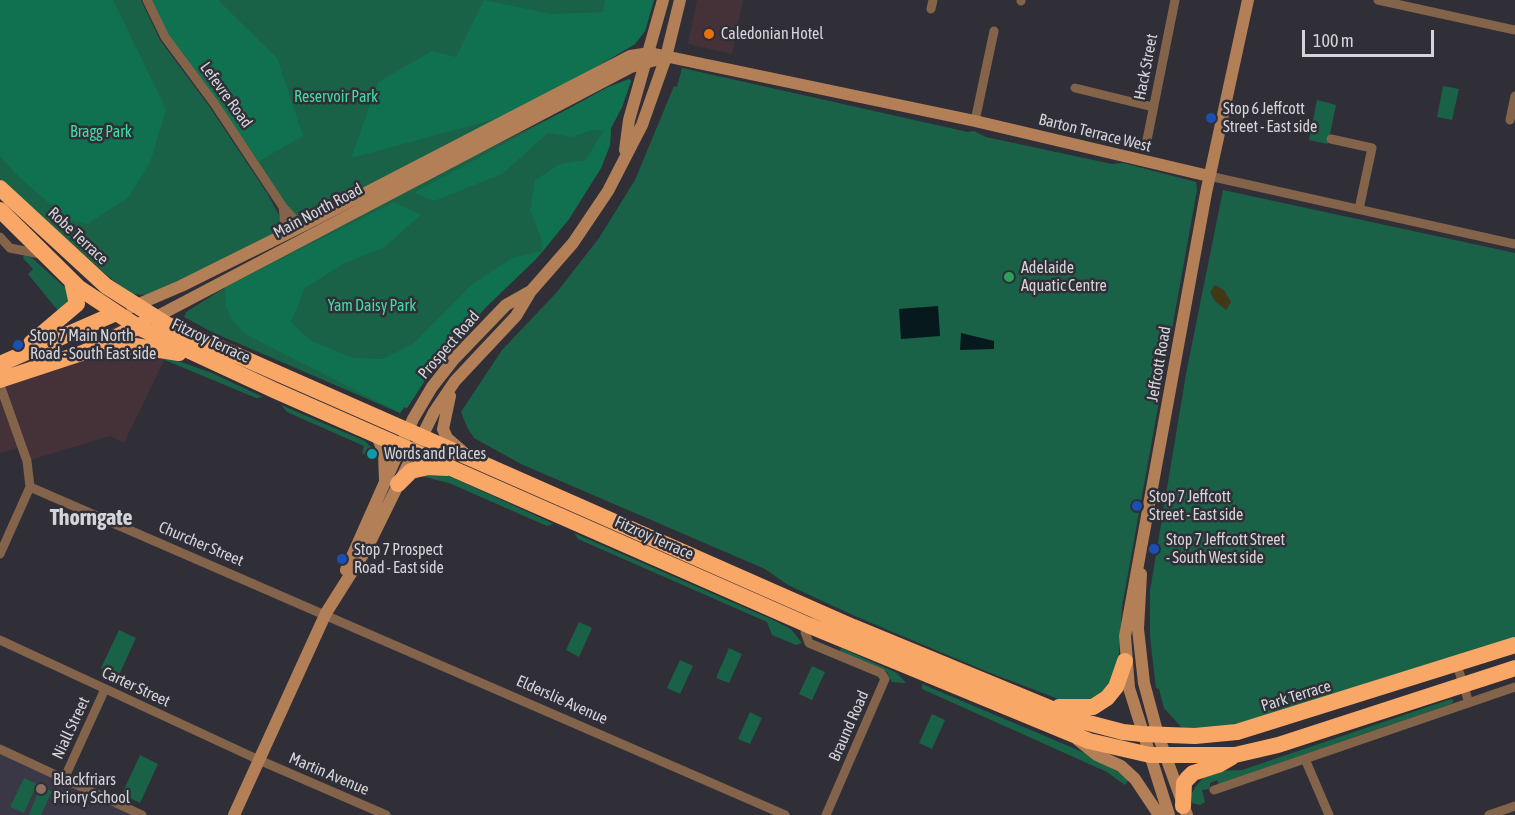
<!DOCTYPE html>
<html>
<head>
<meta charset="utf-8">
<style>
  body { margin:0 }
  #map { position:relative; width:1515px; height:815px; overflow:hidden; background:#302f38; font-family:"Asap Condensed",sans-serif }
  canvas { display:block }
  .scale { position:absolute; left:1302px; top:30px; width:132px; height:27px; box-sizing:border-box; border:3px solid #d4d4d9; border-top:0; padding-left:8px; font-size:18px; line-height:21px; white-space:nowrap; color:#d4d4d9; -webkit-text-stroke:4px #302f38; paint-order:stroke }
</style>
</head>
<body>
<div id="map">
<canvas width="1515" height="815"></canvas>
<div class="scale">100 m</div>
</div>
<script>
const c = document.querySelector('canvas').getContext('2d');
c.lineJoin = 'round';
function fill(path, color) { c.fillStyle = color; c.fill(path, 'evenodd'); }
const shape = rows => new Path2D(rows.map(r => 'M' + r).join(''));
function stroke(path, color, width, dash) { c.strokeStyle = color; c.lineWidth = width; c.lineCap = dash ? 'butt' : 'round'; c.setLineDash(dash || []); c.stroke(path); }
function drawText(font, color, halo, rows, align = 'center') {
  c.font = font + ' "Asap Condensed",sans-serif'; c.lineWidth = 5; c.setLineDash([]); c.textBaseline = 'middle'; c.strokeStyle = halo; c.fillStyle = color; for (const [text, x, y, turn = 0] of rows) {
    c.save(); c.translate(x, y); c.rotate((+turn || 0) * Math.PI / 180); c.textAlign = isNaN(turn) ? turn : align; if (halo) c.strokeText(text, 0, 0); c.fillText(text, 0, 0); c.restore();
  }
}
fill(shape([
  [697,0,743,0,732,54,688,44],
  [149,307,183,321,124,443,110,436,27,461,21,447,0,453,0,370,80,346]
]), '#453239');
fill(shape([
  [0,749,138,815,0,815]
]), '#3a3847');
fill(shape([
  [0,0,141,0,160,40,209,106,267,193,280,217,281,226,278,234,148,295,132,294,109,277,0,179],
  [148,0,654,0,645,31,635,44,518,113,303,222,297,220],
  [682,68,968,132,974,131,986,137,1112,164,1123,163,1196,182,1197,190,1122,607,1118,668,1101,699,1074,705,988,672,857,617,788,585,765,569,521,464,474,438,467,427,461,412,502,350,557,292,599,238,635,180,674,86,677,87],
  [629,79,631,81,622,107,611,128,610,145,601,168,569,219,535,260,486,307,435,365,407,408,404,407,400,413,212,332,184,317,186,312,226,287,403,191],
  [1443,86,1459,89,1452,120,1437,117],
  [1317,100,1336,105,1328,144,1309,140],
  [1223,190,1515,253,1515,639,1261,720,1219,727,1183,729,1164,708,1159,689,1156,688,1150,637,1150,591,1186,374],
  [24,255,32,258,69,291,72,295,66,306,59,312,28,274,33,269,23,258],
  [137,354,161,355,212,373,263,397,256,398,160,358,153,361],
  [281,405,365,441,378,454,373,459,362,453,364,446,287,412],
  [427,471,447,475,554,524,547,526,449,483,420,476],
  [574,533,773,620,791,629,802,643,796,645,772,635,767,622,578,539],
  [579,622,592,628,579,657,566,650],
  [119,630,136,638,118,677,101,668],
  [729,648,742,654,729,683,716,678],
  [841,648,897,673,906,683,892,682,887,672,840,652],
  [680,660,693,666,680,694,667,688],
  [812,666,825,672,812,700,799,694],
  [922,684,1092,756,1129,779,1125,785,1107,772,922,689],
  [1451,699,1454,701,1451,704,1219,784,1217,780,1210,783,1210,789,1202,790,1205,802,1200,805,1192,803,1191,795,1196,786,1204,777,1216,771,1242,770],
  [750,712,762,718,750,744,738,739],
  [932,714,945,720,932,749,919,743],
  [140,755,158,764,140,803,122,794],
  [24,778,37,784,24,813,10,807],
  [40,786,52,791,41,815,29,815]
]), '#196247');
fill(shape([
  [0,0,113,0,166,109,151,160,129,197,87,224,67,219,18,176,0,156],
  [148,0,218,0,277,58,303,136,259,161,168,35],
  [484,0,551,14,603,12,605,0,654,0,645,31,635,44,518,113,351,158,378,82,432,51,456,57],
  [629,79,631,81,622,107,611,128,610,145,601,168,569,219,543,251,535,260,486,307,435,365,407,408,404,407,400,413,245,334,231,319,225,303,226,287,394,202,421,215,383,248,343,264,305,288,291,322,310,340,353,358,383,359,414,343,471,285,512,258,542,251,541,237,530,210,535,180,560,164,586,160,603,131,592,130,571,137,548,133,502,174,434,201,414,193,608,87]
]), '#0f714f');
fill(shape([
  [1215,285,1224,290,1231,302,1226,310,1215,301,1210,292]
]), '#403817');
fill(shape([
  [938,306,940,336,901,339,899,309],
  [961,333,994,341,994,349,960,350]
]), '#07191c');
stroke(shape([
  [147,0,165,37,214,103,283,207,296,221,304,225],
  [1378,0,1515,30],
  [1021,1,1021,0],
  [931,9,933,0],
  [1075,88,1153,107],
  [1510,120,1515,96],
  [975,121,994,31],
  [1331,139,1372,148,1359,209],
  [1147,140,1175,0],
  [1209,176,1515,244],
  [283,207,286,234],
  [0,237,10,248,40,254],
  [0,385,27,461,30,487,0,554],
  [30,487,785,815],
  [808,625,805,632,809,643,881,673,885,679,826,815],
  [0,640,259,760,386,815],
  [1457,665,1469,703],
  [0,749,142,815],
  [1305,759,1329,815],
  [64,779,105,689],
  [1214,790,1515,687],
  [1489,815,1515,806]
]), '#84634b', 9);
stroke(shape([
  [625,150,629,120,663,0],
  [132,307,181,286,304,225,630,56,650,53,975,121,1209,176],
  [154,318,631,67,666,57],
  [450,396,443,429,447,438,462,451],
  [377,436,384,453,385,480],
  [346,570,413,419,432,387,454,359,506,305,529,292],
  [1141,574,1138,629,1144,683,1158,735,1187,815],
  [1078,740,1097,755,1121,766,1135,779,1159,815],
  [234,815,326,613,367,548,434,412,455,381,516,316,531,291,573,243,608,191,642,125,666,57,680,0],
  [1169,815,1129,688,1125,636,1206,193,1248,0]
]), '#b37f57', 12);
stroke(shape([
  [0,188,106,286,166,324,853,627,1081,721,1123,732,1142,734,1195,736,1237,732,1515,645],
  [0,210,79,288,138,327,276,391,808,625,1089,741,1150,755,1235,755,1278,745,1515,668],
  [31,343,77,304,72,282],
  [104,349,135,346,179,353],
  [0,364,114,314],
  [0,380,85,352,143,324],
  [398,484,411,471,428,467,447,468],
  [1059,707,1093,707,1107,698,1116,687,1125,661],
  [1183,806,1184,783,1187,779,1193,773,1218,765,1232,757]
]), '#f8a767', 16);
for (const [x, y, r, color] of [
  [709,34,6,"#e8710a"],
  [1211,118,6,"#1a4fb4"],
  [1009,277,6,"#2e9e5b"],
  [18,345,6,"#1a4fb4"],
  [372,454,6,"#0f9aa8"],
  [1137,506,6,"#1a4fb4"],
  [1154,549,6,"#1a4fb4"],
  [342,559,6,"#1a4fb4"],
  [41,789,6,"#8d6e63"]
]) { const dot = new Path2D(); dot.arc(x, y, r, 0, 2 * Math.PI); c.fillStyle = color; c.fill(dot); stroke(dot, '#302f38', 2); }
drawText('16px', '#d4d4d9', '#302f38', [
  ["Caledonian Hotel",721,34],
  ["Stop 6 Jeffcott",1223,109],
  ["Street - East side",1223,127],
  ["Adelaide",1021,268],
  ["Aquatic Centre",1021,286],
  ["Stop 7 Main North",30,336],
  ["Road - South East side",30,354],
  ["Words and Places",384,454],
  ["Stop 7 Jeffcott",1149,497],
  ["Street - East side",1149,515],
  ["Stop 7 Jeffcott Street",1166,540],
  ["- South West side",1166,558],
  ["Stop 7 Prospect",354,550],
  ["Road - East side",354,568],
  ["Blackfriars",53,780],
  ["Priory School",53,798]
], 'left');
drawText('16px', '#d4d4d9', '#302f38', [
  ["Hack Street",1146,67,-79],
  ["Lefevre Road",226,95,54],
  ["Barton Terrace West",1095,133,14],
  ["Main North Road",318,211,-28],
  ["Robe Terrace",78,236,43],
  ["Fitzroy Terrace",211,341,25],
  ["Prospect Road",449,345,-49],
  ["Jeffcott Road",1159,364,-80],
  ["Fitzroy Terrace",654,538,24],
  ["Churcher Street",201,544,23],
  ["Carter Street",136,687,25],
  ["Park Terrace",1296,696,-17],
  ["Elderslie Avenue",562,700,24],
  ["Braund Road",849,726,-66],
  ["Niall Street",71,728,-65],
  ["Martin Avenue",329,774,23]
]);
drawText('16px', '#3edda3', '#302f38', [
  ["Reservoir Park",336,97],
  ["Bragg Park",101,132],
  ["Yam Daisy Park",372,306]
]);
drawText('bold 22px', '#d4d4d9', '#302f38', [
  ["Thorngate",91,518]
]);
</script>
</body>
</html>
